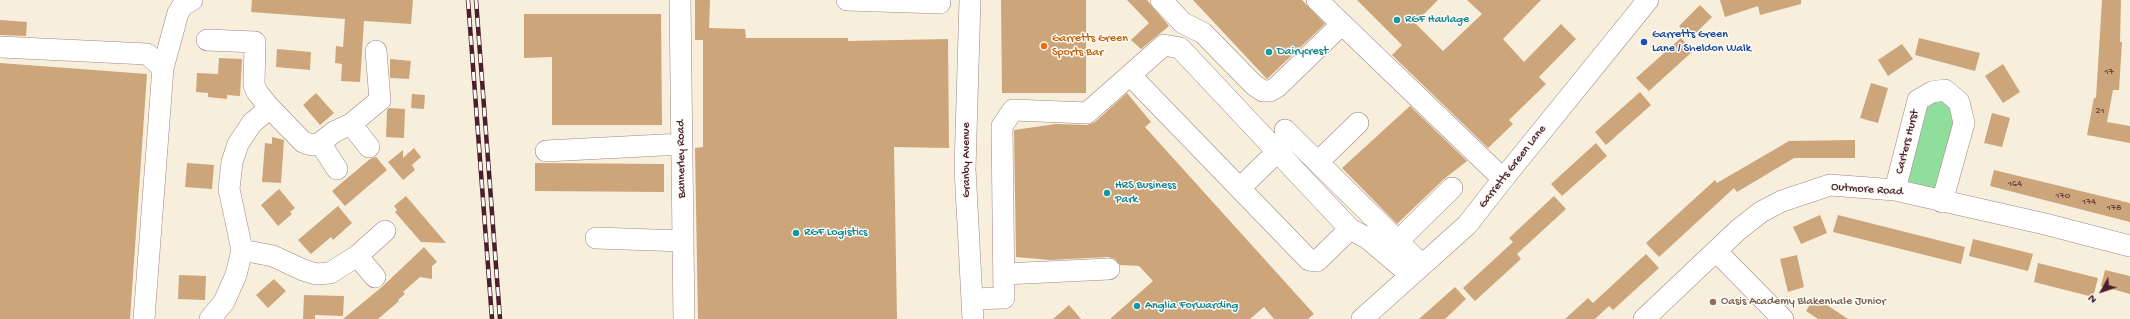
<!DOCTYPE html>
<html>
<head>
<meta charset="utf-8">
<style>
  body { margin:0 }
  #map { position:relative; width:2130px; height:319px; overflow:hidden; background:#f7eedc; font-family:"Gochi Hand",sans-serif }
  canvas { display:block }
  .north { position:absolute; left:2082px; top:271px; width:40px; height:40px; -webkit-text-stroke:3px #fdfcf7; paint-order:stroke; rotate:230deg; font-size:11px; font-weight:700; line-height:16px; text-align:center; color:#4a1f2b }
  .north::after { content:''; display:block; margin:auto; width:14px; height:18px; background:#4a1f2b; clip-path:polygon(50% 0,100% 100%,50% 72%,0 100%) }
</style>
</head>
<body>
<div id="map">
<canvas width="2130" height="319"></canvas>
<div class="north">N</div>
</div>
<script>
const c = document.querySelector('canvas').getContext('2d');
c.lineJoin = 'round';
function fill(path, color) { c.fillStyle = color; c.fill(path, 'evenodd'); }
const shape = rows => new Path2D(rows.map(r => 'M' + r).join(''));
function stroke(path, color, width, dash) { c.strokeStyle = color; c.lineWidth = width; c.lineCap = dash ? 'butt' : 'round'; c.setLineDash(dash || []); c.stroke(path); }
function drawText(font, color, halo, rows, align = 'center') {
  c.font = font + ' "Gochi Hand",sans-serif'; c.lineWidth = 3; c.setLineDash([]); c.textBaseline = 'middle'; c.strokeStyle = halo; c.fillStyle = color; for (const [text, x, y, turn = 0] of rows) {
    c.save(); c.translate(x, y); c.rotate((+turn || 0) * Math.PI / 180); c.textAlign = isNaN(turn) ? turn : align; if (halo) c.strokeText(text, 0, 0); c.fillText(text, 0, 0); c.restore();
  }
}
fill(shape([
  [1932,92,1959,102,1942,202,1895,190]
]), '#90de9c');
fill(shape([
  [252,0,413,0,411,24,364,21,360,82,341,81,342,64,335,63,336,46,343,47,345,19,251,12],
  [695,0,710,0,709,28,745,29,746,38,848,38,848,41,948,39,949,148,894,147,897,319,698,319,695,148,703,147,703,40,695,40],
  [1001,0,1086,0,1086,93,1002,93],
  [1127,0,1147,0,1169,26,1141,49,1131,40,1149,23],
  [1193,0,1302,0,1325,24,1267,79],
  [1357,0,1438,0,1415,23,1443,51,1482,14,1467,0,1541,0,1503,39,1524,62,1561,24,1576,39,1539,77,1546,84,1509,120,1513,124,1488,148,1392,55,1402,45],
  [1720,0,1801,0,1801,4,1760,15,1758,6,1725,17],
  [2102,0,2121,0,2120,42,2122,42,2119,90,2113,90,2107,122,2130,126,2130,143,2087,135,2094,98,2096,98],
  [1700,5,1712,17,1691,38,1679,26],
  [524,14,661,14,662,125,552,125,552,57,524,58],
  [0,20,27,22,26,36,0,35],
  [1681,38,1693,51,1649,91,1636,78],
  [1919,38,1980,53,1975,71,1915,55],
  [1902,44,1913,59,1888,76,1878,60],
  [277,49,311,52,310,70,276,67],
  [219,58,242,59,240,96,227,95,227,99,208,97,208,93,196,92,197,73,218,74],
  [390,59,411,61,409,79,390,78],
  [0,63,147,74,130,319,0,319],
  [2003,64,2020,92,2003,103,1985,76],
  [1871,83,1888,88,1878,123,1860,118],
  [1640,92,1651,105,1606,145,1595,132],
  [316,93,334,113,320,125,303,105],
  [1127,93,1151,122,1145,127,1314,314,1308,319,1274,319,1264,307,1250,319,1110,319,1153,281,1139,266,1120,265,1115,259,1108,257,1050,260,1016,257,1014,130,1056,124,1087,125,1095,122],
  [412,94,425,95,424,109,411,108],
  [1410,106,1467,161,1444,179,1397,224,1342,168],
  [389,108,405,109,404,138,386,137,387,110],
  [1992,113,2010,118,2002,147,1984,143],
  [272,137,284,140,281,183,262,182,265,143,272,144],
  [1855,140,1855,158,1794,158,1737,192,1734,188,1659,257,1646,243,1715,180,1717,183,1789,141],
  [1596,143,1607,156,1562,196,1551,184],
  [414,148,421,157,412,165,415,170,403,180,388,162,403,150,403,158],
  [376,157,387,170,345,206,332,191,370,159],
  [187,163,214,165,212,189,185,187],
  [535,163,664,164,664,192,535,191],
  [1994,170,2130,203,2130,222,1990,186],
  [279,189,295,208,290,212,292,214,278,226,261,205],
  [406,196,446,243,421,242,395,212,397,210,394,206],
  [1554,196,1566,209,1517,254,1521,259,1475,301,1463,288,1513,242,1509,238],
  [338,206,352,223,333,240,331,237,311,254,298,240],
  [1820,215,1827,233,1801,244,1793,227],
  [1838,215,1965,247,1961,264,1833,232],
  [1973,239,2033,254,2028,271,1969,256],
  [424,247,437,262,432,266,432,279,420,277,403,292,405,294,398,300,399,301,378,319,343,319,383,286],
  [1646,254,1659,268,1613,310,1609,306,1595,319,1565,319,1588,298,1593,303],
  [1797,255,1804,287,1788,292,1780,259],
  [2038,263,2098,278,2093,297,2034,282],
  [2105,270,2130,276,2130,294,2101,286],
  [179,275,206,276,205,300,178,299],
  [274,279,286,291,268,308,256,295],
  [1455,287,1466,299,1445,319,1419,319],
  [304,295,344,296,343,316,315,315,315,319,303,319],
  [1815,297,1848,319,1818,319,1806,311],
  [1069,305,1081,319,1053,319]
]), '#cca67a');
const minor = shape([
  [680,0,684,319],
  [847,0,940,3],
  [970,0,965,169,973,319],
  [1161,0,1183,23,1203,33,1254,85,1263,91,1270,91,1277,87,1341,25],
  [1317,0,1503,179],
  [207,40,255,42,254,85,257,92,270,108],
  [0,47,147,54,163,68,144,319],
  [163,68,178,13,183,5,192,0],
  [1130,75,1309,260,1317,261,1350,229],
  [351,124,380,100,376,51],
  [1285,130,1422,265],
  [320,143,337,169],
  [546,151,682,144],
  [1318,162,1358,123],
  [1240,188,1278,151],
  [1895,190,1918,100,1932,92,1945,90,1959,102,1964,123,1942,202],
  [596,238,683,241],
  [1398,241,1452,188],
  [242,250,273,256,303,270,316,274,330,273,357,256,385,231],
  [1716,251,1783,319],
  [357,256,375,277],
  [1004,274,1109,269],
  [972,299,1004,298,1002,126,1013,110,1087,113,1164,45,1180,48,1350,229,1367,238,1411,275],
  [210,319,224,302,236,275,242,250,229,189,232,162,238,144,252,123,270,108,303,142,312,145,320,143,334,132,351,124,369,147],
  [1362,319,1467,225,1503,179,1648,0],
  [1644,319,1738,230,1761,212,1782,201,1830,185,1895,190,2045,224,2130,246]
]);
stroke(minor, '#a08684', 22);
stroke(minor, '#fff', 21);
const rail = shape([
  [468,0,492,319],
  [476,0,500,319]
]);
stroke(rail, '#4a1f2b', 4.5);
stroke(rail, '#fdfcf7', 3, [9]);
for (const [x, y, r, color] of [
  [1397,20,4,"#0f9aa8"],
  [1644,42,4,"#1a4fb4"],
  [1044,46,4,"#e8710a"],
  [1269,52,4,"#0f9aa8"],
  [1107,193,4,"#0f9aa8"],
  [796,233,4,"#0f9aa8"],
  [1713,302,4,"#8d6e63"],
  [1137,306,4,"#0f9aa8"]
]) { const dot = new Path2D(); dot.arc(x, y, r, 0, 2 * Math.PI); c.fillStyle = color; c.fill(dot); stroke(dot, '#fdfcf7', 1.5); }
drawText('10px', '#6a413f', null, [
  ["17",2109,72],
  ["21",2100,111],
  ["164",2015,184],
  ["170",2063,196],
  ["174",2089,202],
  ["178",2114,208]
]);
drawText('12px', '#0d838f', '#fdfcf7', [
  ["RGF Haulage",1405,20],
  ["Dairycrest",1277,52],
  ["HRS Business",1115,186],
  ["Park",1115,200],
  ["RGF Logistics",804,233],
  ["Anglia Forwarding",1145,306]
], 'left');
drawText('12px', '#164399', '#fdfcf7', [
  ["Garretts Green",1652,35],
  ["Lane / Sheldon Walk",1652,49]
], 'left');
drawText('12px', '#c56008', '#fdfcf7', [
  ["Garretts Green",1052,39],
  ["Sports Bar",1052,53]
], 'left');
drawText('12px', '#4a1f2b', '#fdfcf7', [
  ["Carters Hurst",1908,142,-76],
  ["Bannerley Road",682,159,-91],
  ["Granby Avenue",967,160,-90],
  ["Garretts Green Lane",1513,167,-52],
  ["Outmore Road",1867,190,4]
]);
drawText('12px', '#785e54', '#fdfcf7', [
  ["Oasis Academy Blakenhale Junior",1721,302]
], 'left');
</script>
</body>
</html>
